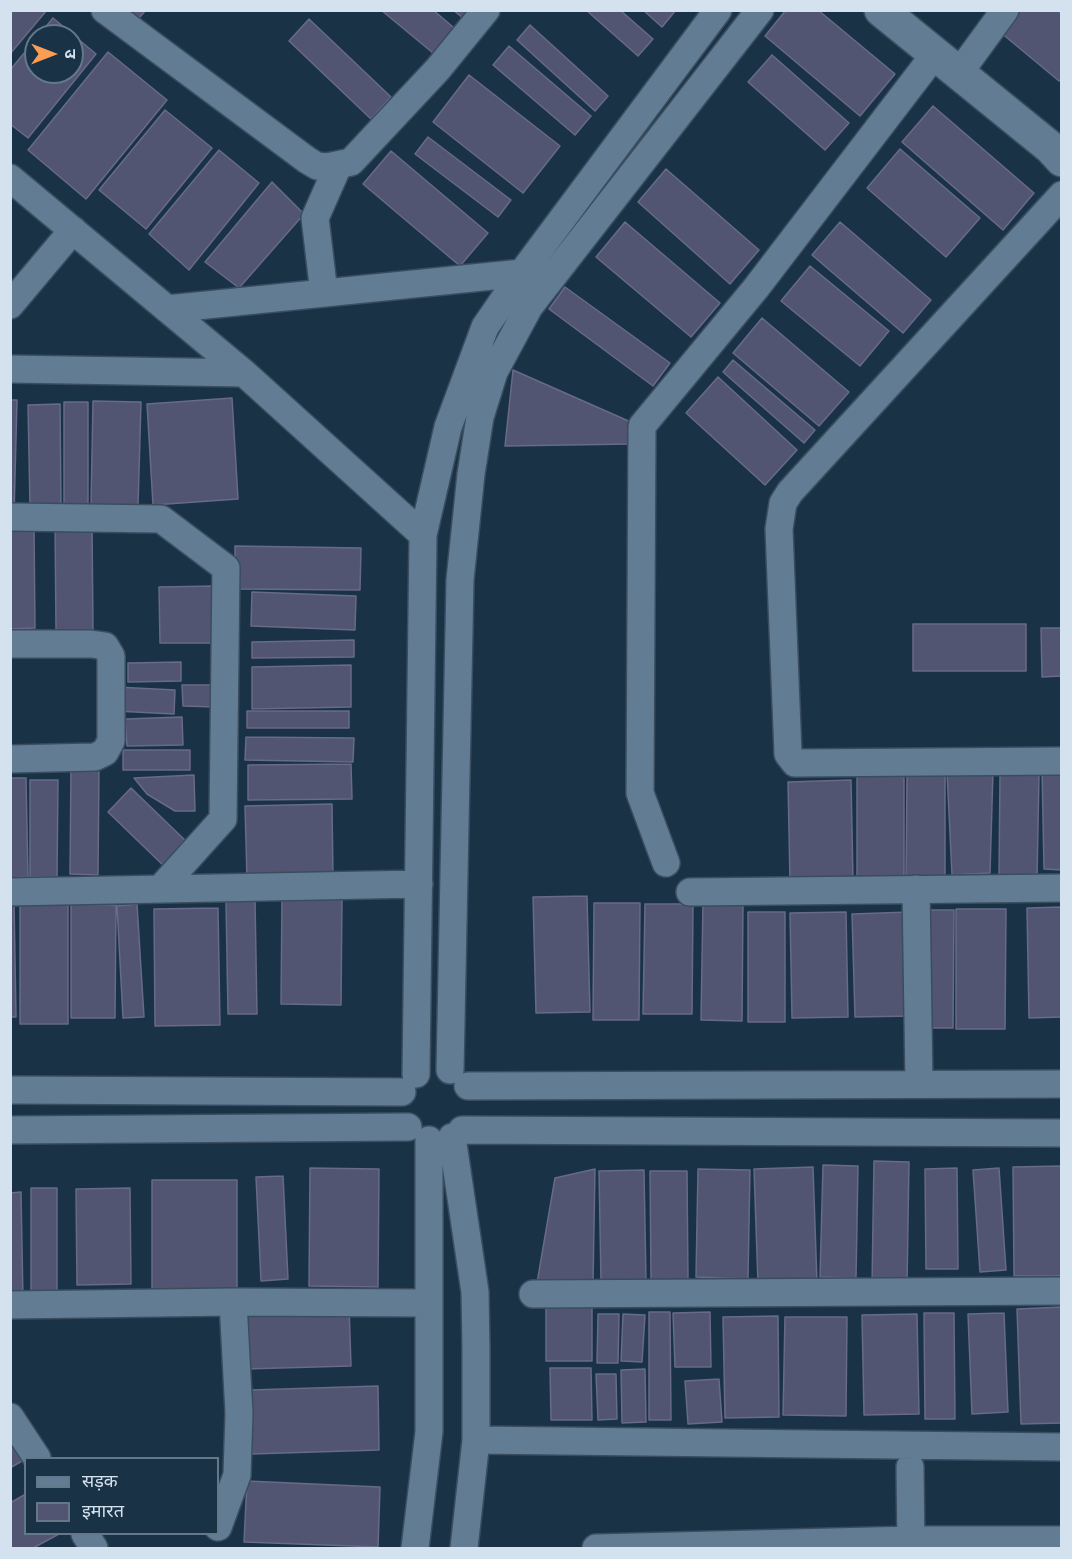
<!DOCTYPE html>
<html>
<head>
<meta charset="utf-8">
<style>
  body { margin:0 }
  #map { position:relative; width:1072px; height:1559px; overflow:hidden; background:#1a3246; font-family:Montserrat,"Noto Sans Devanagari",sans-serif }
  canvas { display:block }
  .frame { position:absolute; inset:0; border:12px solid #d4e2ef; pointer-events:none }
  .legend { position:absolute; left:24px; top:1457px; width:195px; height:78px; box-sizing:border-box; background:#1a3246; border:2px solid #64788a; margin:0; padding:8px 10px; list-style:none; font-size:18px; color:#d4e2ef }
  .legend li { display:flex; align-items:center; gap:12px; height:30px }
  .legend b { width:30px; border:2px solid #64788a }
  .north { position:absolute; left:24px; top:24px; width:60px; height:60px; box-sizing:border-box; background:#1a3246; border:2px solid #64788a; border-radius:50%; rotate:90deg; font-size:16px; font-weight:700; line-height:24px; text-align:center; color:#d4e2ef }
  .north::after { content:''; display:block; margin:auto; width:21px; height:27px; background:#fc9d54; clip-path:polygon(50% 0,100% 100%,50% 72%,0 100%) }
</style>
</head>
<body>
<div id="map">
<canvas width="1072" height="1559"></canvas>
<div class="frame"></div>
<ul class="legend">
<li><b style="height:8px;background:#627c93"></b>सड़क</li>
<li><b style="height:16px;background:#525572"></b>इमारत</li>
</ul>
<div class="north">उ</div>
</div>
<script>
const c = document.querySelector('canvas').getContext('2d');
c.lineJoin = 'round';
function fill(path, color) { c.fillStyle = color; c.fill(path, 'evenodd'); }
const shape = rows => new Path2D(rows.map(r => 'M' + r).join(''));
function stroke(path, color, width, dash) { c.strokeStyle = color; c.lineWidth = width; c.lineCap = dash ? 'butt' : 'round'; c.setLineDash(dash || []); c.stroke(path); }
const building = shape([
  [10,10,47,10,10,54,10,10],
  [114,10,146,10,132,26,114,10],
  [381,10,433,10,459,32,439,58,381,10],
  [453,10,477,10,468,22,453,10],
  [586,10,620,10,653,39,638,56,586,10],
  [643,10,676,10,662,27,643,10],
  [786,10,818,10,895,74,860,116,765,36,786,10],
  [1019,10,1057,10,1062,14,1062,78,1059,81,1000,32,1019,10],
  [53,18,96,54,28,138,10,124,10,70,36,39,36,72,72,72,72,36,38,36,53,18],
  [309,19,391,97,371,119,289,41,309,19],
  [530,25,608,96,595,111,517,40,530,25],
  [509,46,591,116,575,135,493,65,509,46],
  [108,52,167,100,86,199,28,150,108,52],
  [772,55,849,123,825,150,748,82,772,55],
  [469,75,560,146,523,193,433,122,469,75],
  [933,106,1034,193,1003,230,902,142,933,106],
  [165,110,212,148,146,229,99,190,165,110],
  [428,137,511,200,498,217,415,154,428,137],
  [900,149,980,218,946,257,867,188,900,149],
  [219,150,259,183,189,270,149,234,219,150],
  [391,151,488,233,460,266,363,184,391,151],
  [666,169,759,250,730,284,638,202,666,169],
  [272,182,304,214,239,288,205,262,272,182],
  [625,222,720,303,691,337,596,257,625,222],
  [840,222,931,300,903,333,812,255,840,222],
  [810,266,889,331,860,366,781,301,810,266],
  [565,287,670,363,653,386,549,309,565,287],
  [762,318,849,392,819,426,733,353,762,318],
  [733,360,815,430,804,443,723,372,733,360],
  [513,370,633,423,632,444,505,446,513,370],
  [718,377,797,450,765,485,686,413,718,377],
  [232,398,238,499,153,505,147,404,232,398],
  [10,400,17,400,14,515,10,515,10,400],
  [93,401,141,402,138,506,91,505,93,401],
  [64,402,88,402,88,510,64,510,64,402],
  [60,404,61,506,30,507,28,405,60,404],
  [55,522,92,522,93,630,56,630,55,522],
  [34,526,35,628,10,629,10,527,34,526],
  [235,546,361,548,360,590,235,589,235,546],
  [214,586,215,643,160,643,159,587,214,586],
  [252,592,356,596,355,630,251,626,252,592],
  [913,624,1026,624,1026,671,913,671,913,624],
  [1041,628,1062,628,1062,676,1042,677,1041,628],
  [354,640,354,657,252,658,252,642,354,640],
  [181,662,181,681,128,682,128,663,181,662],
  [351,665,351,707,252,709,252,667,351,665],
  [182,685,215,685,216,707,183,706,182,685],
  [116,687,175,690,174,714,115,711,116,687],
  [247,711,349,711,349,728,247,728,247,711],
  [182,717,183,745,127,746,125,719,182,717],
  [246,737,354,738,353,762,245,760,246,737],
  [123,750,190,750,190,770,123,770,123,750],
  [351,764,352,799,248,800,248,765,351,764],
  [71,766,99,767,98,875,70,874,71,766],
  [857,766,904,766,904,879,857,879,857,766],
  [1042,769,1062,769,1062,870,1044,869,1042,769],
  [993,771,990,873,952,875,947,772,993,771],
  [1000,774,1039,775,1037,879,999,878,1000,774],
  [194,775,195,811,175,811,147,794,134,778,194,775],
  [907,776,945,776,945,881,906,881,907,776],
  [10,778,26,778,28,877,10,878,10,778],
  [30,780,58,780,57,877,30,877,30,780],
  [851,780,853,880,790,881,788,782,851,780],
  [131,788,190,845,167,869,108,812,131,788],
  [332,804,333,878,247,879,245,806,332,804],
  [587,896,590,1012,536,1013,533,897,587,896],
  [282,898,342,899,341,1005,281,1004,282,898],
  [255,900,257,1014,228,1014,226,901,255,900],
  [10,901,14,901,16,1017,10,1017,10,901],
  [703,901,743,902,742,1021,701,1020,703,901],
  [594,903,640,903,639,1020,593,1020,594,903],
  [20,904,68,904,68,1024,20,1024,20,904],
  [71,904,116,905,115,1018,71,1018,71,904],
  [137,904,144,1017,123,1018,117,906,137,904],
  [645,904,693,904,692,1014,643,1014,645,904],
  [1062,907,1062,1017,1029,1018,1027,908,1062,907],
  [218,908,220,1025,155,1026,154,909,218,908],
  [956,909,1006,909,1005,1029,956,1029,956,909],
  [923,910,954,910,953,1028,923,1028,923,910],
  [748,912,785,912,785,1022,748,1022,748,912],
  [846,912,848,1017,792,1018,790,913,846,912],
  [910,912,912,1016,855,1017,852,914,910,912],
  [874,1161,909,1162,907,1286,872,1285,874,1161],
  [823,1165,858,1166,856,1278,820,1277,823,1165],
  [1062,1166,1062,1276,1014,1276,1013,1167,1062,1166],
  [813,1167,817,1283,758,1284,754,1169,813,1167],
  [310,1168,379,1169,378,1287,309,1286,310,1168],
  [957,1168,958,1269,926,1269,925,1169,957,1168],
  [999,1168,1006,1270,980,1272,973,1170,999,1168],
  [595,1169,593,1283,537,1283,555,1178,595,1169],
  [698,1169,750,1170,748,1279,696,1277,698,1169],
  [644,1170,646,1281,601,1282,599,1171,644,1170],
  [650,1171,687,1171,688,1280,651,1280,650,1171],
  [283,1176,288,1279,261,1281,256,1177,283,1176],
  [152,1180,237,1180,237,1296,152,1296,152,1180],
  [31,1188,57,1188,57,1296,31,1296,31,1188],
  [130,1188,131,1284,77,1285,76,1189,130,1188],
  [21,1192,23,1300,10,1301,10,1193,21,1192],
  [546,1305,592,1305,592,1361,546,1361,546,1305],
  [349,1306,351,1366,245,1369,243,1308,349,1306],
  [1062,1307,1062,1423,1021,1424,1017,1309,1062,1307],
  [649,1312,670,1312,671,1420,649,1420,649,1312],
  [710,1312,711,1367,675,1367,673,1313,710,1312],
  [924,1313,954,1313,955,1419,925,1419,924,1313],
  [1004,1313,1008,1412,972,1414,968,1314,1004,1313],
  [598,1314,619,1314,618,1363,597,1363,598,1314],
  [623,1314,645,1315,642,1362,621,1361,623,1314],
  [917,1314,919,1414,864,1415,862,1315,917,1314],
  [778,1316,779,1417,725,1418,723,1317,778,1316],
  [785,1317,847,1317,846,1416,783,1415,785,1317],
  [550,1368,591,1368,592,1420,551,1420,550,1368],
  [645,1369,646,1422,622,1423,621,1370,645,1369],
  [596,1374,616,1374,617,1419,598,1420,596,1374],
  [719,1379,722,1422,688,1424,685,1381,719,1379],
  [378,1386,379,1450,252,1454,250,1390,378,1386],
  [10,1443,22,1461,10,1468,10,1443],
  [247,1481,380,1487,378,1547,244,1542,247,1481],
  [26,1494,26,1534,59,1534,33,1548,10,1548,10,1503,26,1494]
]);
fill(building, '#525572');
stroke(building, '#676a88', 1.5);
const minor = shape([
  [105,10,307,160,317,166,327,167,351,162,438,69,486,10],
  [959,73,1005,10],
  [10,178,244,373],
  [1062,195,790,492,783,503,779,529,788,754,795,763,1062,761],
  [324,293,315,218,338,166],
  [10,305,73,230],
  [167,309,522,273],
  [10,369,244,373,423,535],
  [10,517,161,519,226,568,223,819,160,889],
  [10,644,91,644,105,646,111,656,111,741,105,752,95,757,10,759],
  [666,863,640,793,642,426,756,288,935,54],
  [916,889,919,1084],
  [10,892,419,884],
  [690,892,1062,888],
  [450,1070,460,580,471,474,480,417,494,372,529,307,760,10],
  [416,1074,423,535,448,427,485,327,522,273,718,10],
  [468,1086,1062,1084],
  [10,1090,402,1092],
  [10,1130,408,1127],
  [462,1130,1062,1133],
  [452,1137,475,1292,476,1349,476,1440,464,1548],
  [533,1294,1062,1291],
  [233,1302,428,1303],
  [10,1305,233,1302,239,1413,237,1475,218,1527],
  [10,1417,37,1458],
  [476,1440,1062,1447],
  [910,1467,911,1548],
  [85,1534,94,1548],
  [415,1548,429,1432,429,1140],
  [596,1548,911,1540,1062,1540]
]);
const tertiary = shape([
  [881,10,1051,148,1062,160]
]);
stroke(minor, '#394d5f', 30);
stroke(tertiary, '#394d5f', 36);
stroke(minor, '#627c93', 27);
stroke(tertiary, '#627c93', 33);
</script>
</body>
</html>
